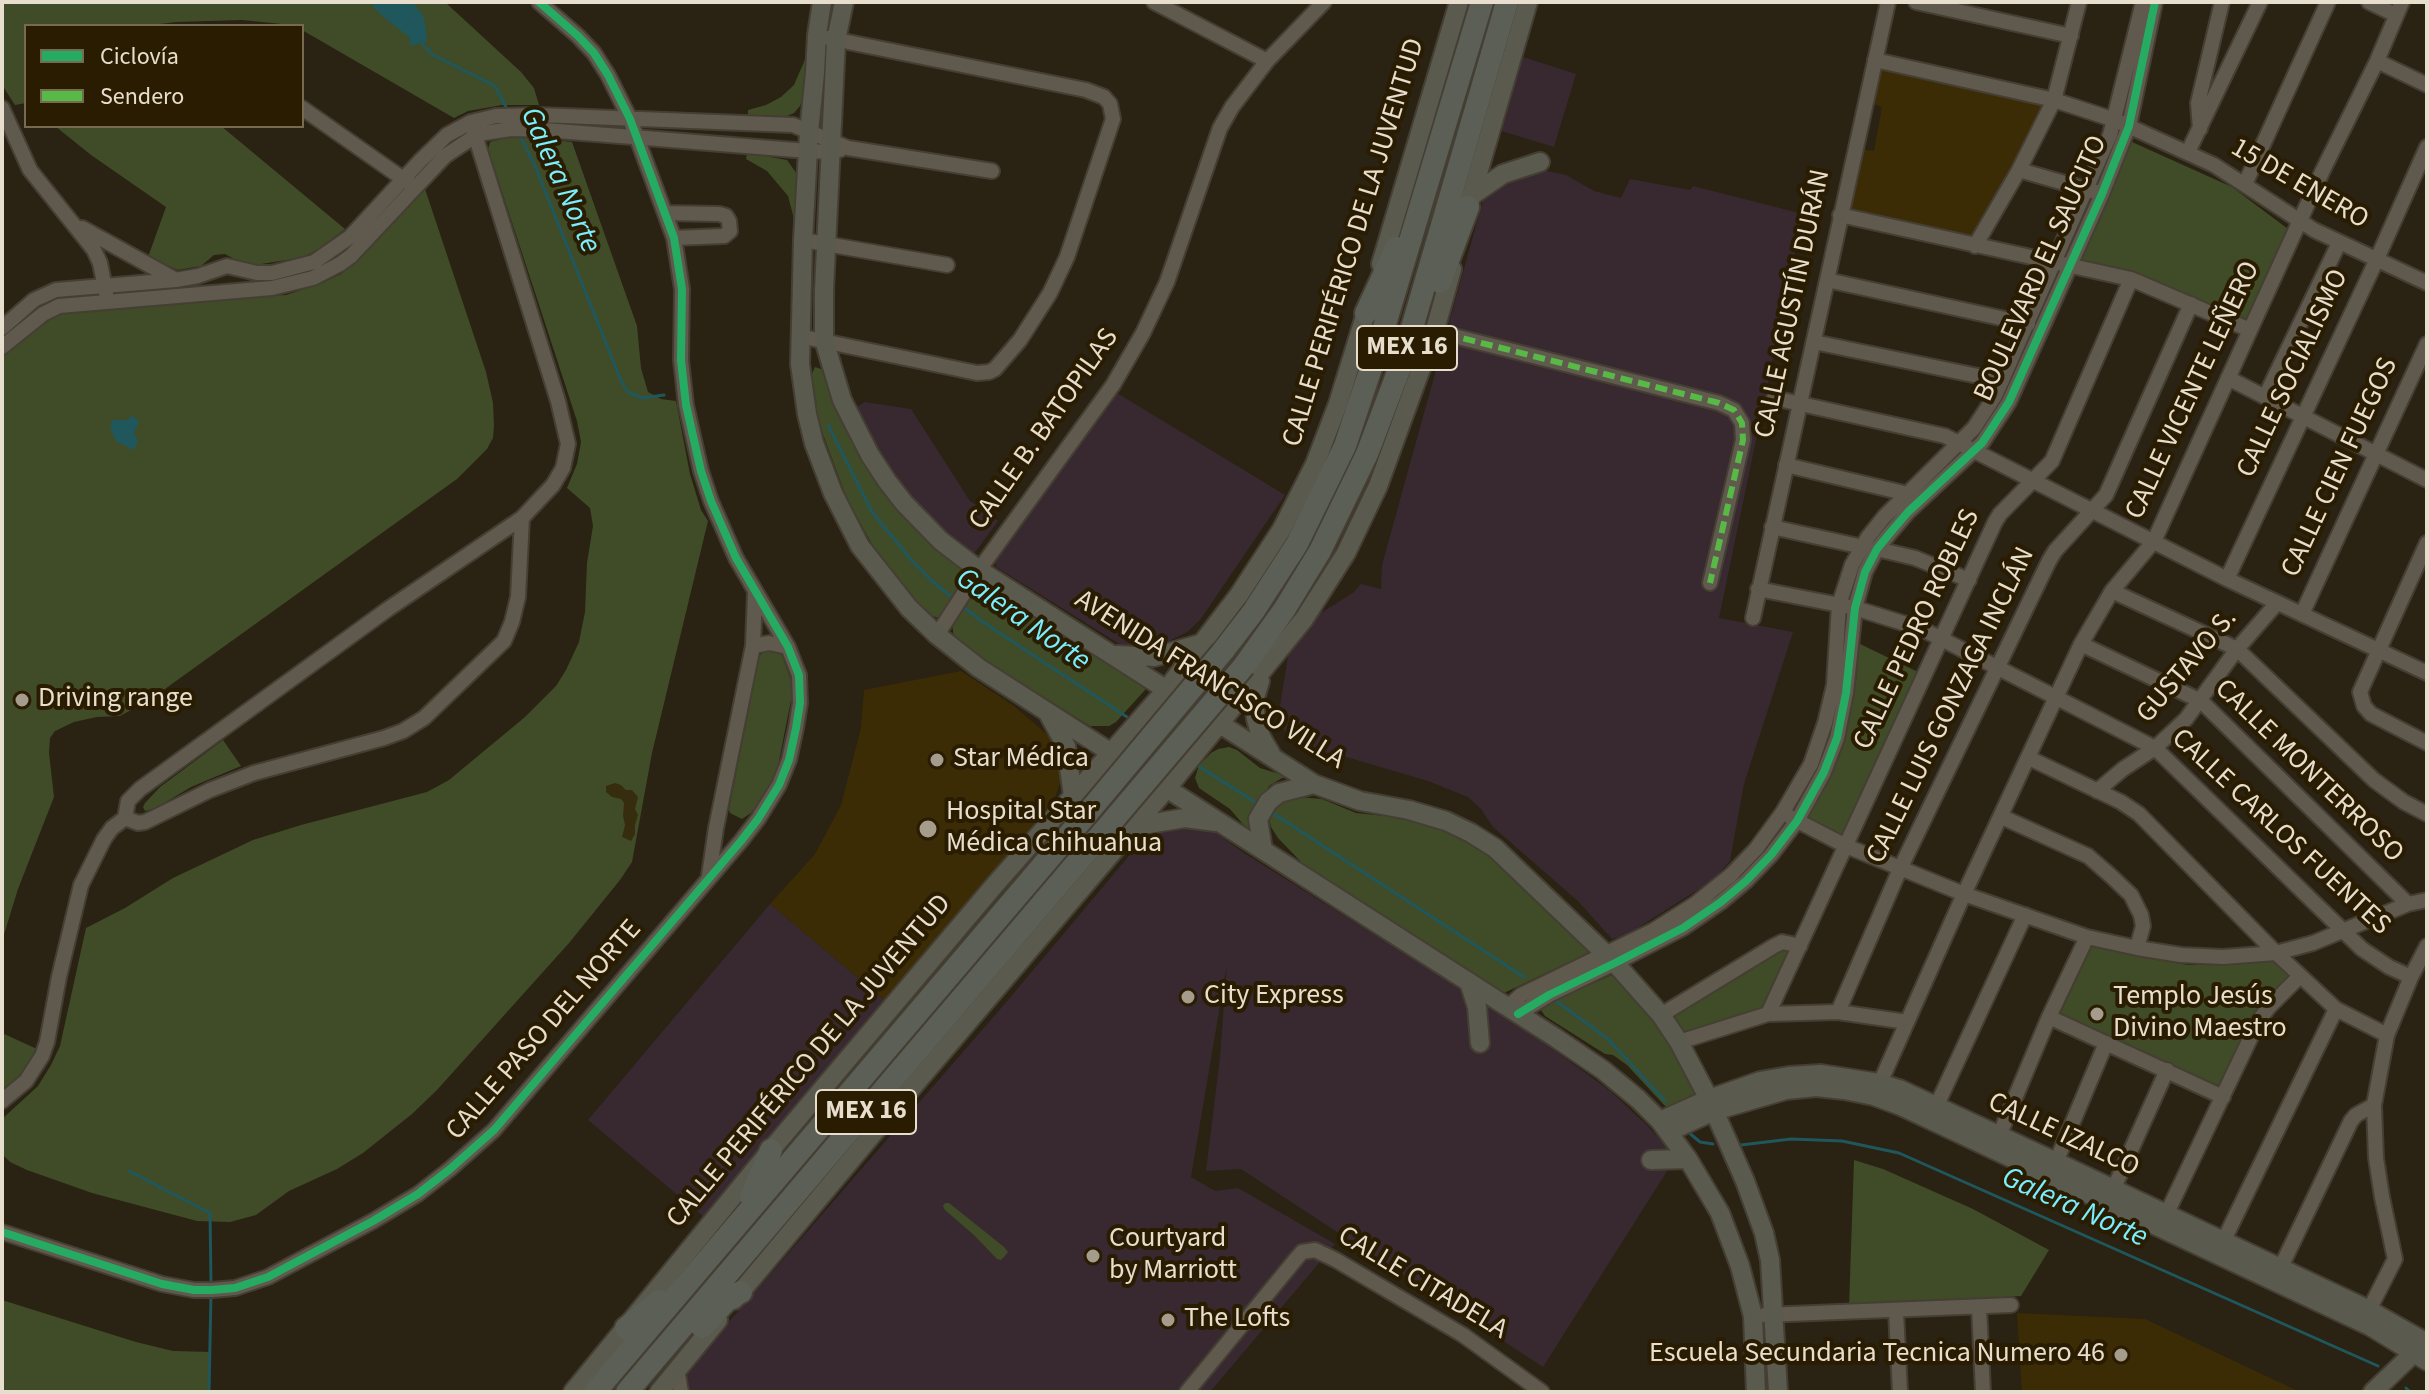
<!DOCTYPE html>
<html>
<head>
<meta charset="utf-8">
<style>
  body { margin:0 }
  #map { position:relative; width:2429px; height:1394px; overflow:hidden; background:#2a2212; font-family:"Source Sans 3",sans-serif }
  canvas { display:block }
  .frame { position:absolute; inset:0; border:4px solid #e7decd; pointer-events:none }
  .legend { position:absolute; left:24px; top:24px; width:280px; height:104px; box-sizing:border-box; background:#2a1c00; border:2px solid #766a52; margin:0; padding:10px 14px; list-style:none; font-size:24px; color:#e7decd }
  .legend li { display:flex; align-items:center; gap:16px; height:40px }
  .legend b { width:40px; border:2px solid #766a52 }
</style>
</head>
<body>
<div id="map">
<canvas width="2429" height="1394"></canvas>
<div class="frame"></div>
<ul class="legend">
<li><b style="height:10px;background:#26ab63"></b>Ciclovía</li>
<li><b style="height:10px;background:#58b947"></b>Sendero</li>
</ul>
</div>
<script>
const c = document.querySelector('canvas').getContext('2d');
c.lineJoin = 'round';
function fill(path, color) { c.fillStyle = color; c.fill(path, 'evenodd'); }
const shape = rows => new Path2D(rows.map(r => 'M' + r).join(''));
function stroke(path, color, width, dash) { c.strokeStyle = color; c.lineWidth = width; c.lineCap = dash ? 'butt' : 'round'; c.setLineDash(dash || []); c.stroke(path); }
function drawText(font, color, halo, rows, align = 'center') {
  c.font = font + ' "Source Sans 3",sans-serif'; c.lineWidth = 8; c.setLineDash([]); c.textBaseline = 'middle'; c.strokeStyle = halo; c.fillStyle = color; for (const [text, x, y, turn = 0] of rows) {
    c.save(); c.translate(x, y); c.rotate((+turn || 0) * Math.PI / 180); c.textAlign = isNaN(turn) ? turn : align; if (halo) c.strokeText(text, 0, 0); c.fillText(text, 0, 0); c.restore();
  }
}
fill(shape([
  [1520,56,1576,74,1554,147,1498,130],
  [1543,170,1566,175,1594,191,1621,198,1630,179,1690,190,1693,186,1803,214,1719,618,1793,632,1744,784,1730,861,1713,880,1625,936,1612,939,1579,902,1493,827,1481,809,1468,797,1428,781,1343,756,1304,748,1288,737,1280,722,1280,706,1288,656,1319,614,1353,593,1361,584,1381,589,1382,565,1483,200,1491,187],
  [1117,393,1285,495,1200,620,1187,632,1163,644,1121,645,996,567,995,560],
  [865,402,911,409,970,501,998,521,976,551,970,554,919,515,851,410],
  [1184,825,1215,832,1244,853,1524,1028,1609,1090,1647,1125,1676,1157,1543,1367,1241,1169,1206,1171,1220,1057,1227,964,1191,1177,1215,1191,1238,1188,1335,1244,1210,1392,668,1392,1008,1000,1149,832],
  [770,904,887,1002,705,1218,588,1120]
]), '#382930');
fill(shape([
  [1879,67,2047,105,1972,237,1848,208,1859,149,1874,151,1882,107,1871,103],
  [961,671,1014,706,1049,736,1057,751,1060,767,1060,783,1054,800,921,956,887,1002,770,904,815,854,841,805,861,728,864,690],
  [2017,1313,2145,1319,2300,1392,2022,1392]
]), '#3b2c06');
fill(shape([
  [2,2,445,2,521,72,534,88,539,105,502,105,468,111,454,118,302,30,302,26,242,20,176,22,144,26,26,26,26,103,15,105,2,85],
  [807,55,803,97,800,106,794,113,785,117,748,116,748,110,766,105,781,97,794,85],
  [55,126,221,126,345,229,316,251,299,258,255,265,238,261,225,254,214,255,201,266,178,270,148,257,166,207,91,155],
  [530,137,572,142,637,326,641,368,648,392,661,399,676,401,690,474,701,510,708,521,652,753,632,862,620,880,569,943,437,1090,412,1114,363,1153,337,1169,289,1191,256,1215,230,1222,197,1221,92,1193,27,1170,10,1162,2,1154,2,1119,38,1086,51,1065,60,1046,86,928,125,908,173,878,253,840,301,825,427,792,449,780,525,717,556,686,566,670,579,642,585,612,587,563,593,526,590,508,567,488,577,464,581,442,577,421,488,149,490,142,506,138],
  [2132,142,2232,187,2288,229,2246,322,2077,264],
  [747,153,787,160,797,174,795,236,793,215,788,196,767,171,746,159],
  [425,189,486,372,493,403,494,426,493,438,487,449,457,479,151,699,120,716,97,717,74,722,55,731,50,738,49,753,54,797,18,889,2,941,2,355,59,313,236,297,286,295,322,283,341,274,356,261],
  [815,367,824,370,842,416,965,570,966,578,938,618,927,614,915,602,879,557,847,499,821,429,811,392,810,378],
  [986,583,1144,683,1145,690,1116,722,1109,726,1090,726,961,645,954,638,952,624,979,585],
  [1858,643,1918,672,1841,839,1806,819,1827,784,1844,744,1857,675],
  [768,648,781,652,793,686,792,695,777,771,765,795,751,813,742,819,730,813,729,809,759,656],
  [223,740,241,766,191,787,156,808,145,811,143,807,145,803,160,787],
  [1229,747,1237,750,1260,768,1289,777,1282,778,1269,786,1250,820,1248,830,1230,809,1199,788,1195,778,1199,765,1211,753,1218,749],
  [1287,796,1322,799,1356,813,1414,819,1449,832,1492,858,1592,951,1504,993,1304,865,1278,838,1271,827,1269,818,1272,807],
  [2092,946,2140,957,2188,965,2229,965,2276,961,2291,974,2261,1006,2222,1087,2060,1014],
  [1778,949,1791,949,1765,1006,1761,1010,1688,1032,1681,1032,1673,1017,1678,1010,1758,965],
  [1614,974,1656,1022,1700,1096,1666,1107,1627,1065,1613,1055,1605,1054,1545,1016,1541,1010,1544,1005],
  [2,1033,37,1049,23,1075,2,1092],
  [1854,1160,1883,1169,1973,1209,2049,1250,2021,1296,1849,1307],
  [945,1203,949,1203,1004,1247,1008,1252,1005,1256,1001,1260,997,1259,974,1235,945,1210,943,1206],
  [2,1300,136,1342,173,1351,211,1352,208,1392,2,1391]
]), '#404c28');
fill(shape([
  [615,783,621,785,626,790,632,790,638,797,635,809,638,815,635,825,635,834,631,841,622,837,625,825,623,816,624,803,621,799,612,797,606,792,606,786]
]), '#362d0f');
fill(shape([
  [370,2,412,2,422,14,425,22,427,41,410,46,410,38,380,14],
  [133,416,139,422,134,433,138,441,134,450,116,441,110,427,113,420,126,420]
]), '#1f575c');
stroke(shape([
  [421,42,433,55,495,86,507,109],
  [519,134,535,166,622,383,629,393,643,398,664,395],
  [828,425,872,512,913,562,933,582,953,598],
  [962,606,983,622,1127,717],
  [1197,765,1258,804],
  [1271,812,1524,977],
  [1555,1000,1608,1039,1665,1101],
  [1687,1131,1700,1142,1713,1144],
  [1741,1145,1791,1139,1842,1141,1899,1153,2378,1366],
  [129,1171,210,1213,211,1285],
  [2406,1388,2410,1392],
  [209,1392,211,1293]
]), '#1f575c', 3);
const minor = shape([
  [1154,2,1267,61],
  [1916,2,2071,36],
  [2369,2,2396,15],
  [1875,60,2054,100,2115,120,2214,165,2314,230,2427,283],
  [2377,61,2427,85],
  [2,108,30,170,94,250,100,263,106,293],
  [302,108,409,183],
  [2200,129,2198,103,2222,2],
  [2188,152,2260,2],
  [2019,170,2096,192],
  [2245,184,2328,2],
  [665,213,719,214,726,216,729,221,730,231,724,236,674,238],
  [1840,215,2131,279,2250,330],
  [82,228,176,280],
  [803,240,947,265],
  [1975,246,2019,170,2054,100,2079,2],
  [1827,280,2028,324],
  [2,328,34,300,56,290,176,280,198,276,227,266,257,273,272,273,314,262,350,237,420,161,447,135,471,122,496,116,538,115,793,125,848,148,992,171],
  [1446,334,1719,403,1734,410,1742,423,1743,440,1710,583],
  [799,336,977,373,989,372,995,369,1020,340,1050,293,1067,257,1113,119,1110,104,1104,97,1086,90,828,38],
  [1814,342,2002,381],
  [2,347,43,314,59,306,272,288,313,278,340,264,351,256,445,156,469,140,484,133,511,129,545,130,808,151,831,152,840,150],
  [2228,378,2427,480],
  [2265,397,2339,243],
  [1774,398,1945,436,2227,579,2427,673],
  [1786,465,1908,494],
  [1772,527,1863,547],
  [2427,543,2360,692,2364,706,2371,714,2427,743],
  [1877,549,1915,558,1969,580],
  [2227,579,2377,259,2427,147],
  [1758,589,1855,608,1922,629,2155,748,2362,949,2389,967,2411,977],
  [2112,591,2237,649,2374,780,2404,802,2427,814],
  [2302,614,2427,344],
  [1753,618,1888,2],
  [937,635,979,570,1113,385,1143,333,1167,282,1220,128,1232,107,1267,61,1324,2],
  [2081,644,2201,701,2408,904],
  [753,646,769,643,788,647],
  [2029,758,2121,802,2139,814,2276,953,2336,1009,2387,1035],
  [2097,791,2123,769,2155,748,2186,719,2237,649,2277,603],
  [1790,817,1846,846,1964,894,2087,937,2137,948,2181,955,2223,957,2276,953,2313,943,2408,904,2427,900],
  [2002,817,2088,856,2111,876,2131,895,2141,915,2143,926,2137,948],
  [125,818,128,801,140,789,388,609,522,518,553,485,563,468,568,444,558,401,471,122],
  [125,818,138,823,145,822,210,790,254,773,384,738,403,731,424,718,504,641,512,622,518,597,522,518],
  [709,876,716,828,753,646,755,593],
  [1508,1007,1521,995,1654,930,1695,904,1731,875,1756,849,1783,812,1811,764,1825,723,1834,685,1839,605,1852,565,1868,537,1884,517,1974,428,1995,396,2110,135,2143,2],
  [1838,1012,1900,869,2049,561,2055,551,2106,495,2191,304],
  [1518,1014,1549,995,1615,963,1683,928,1721,902,1746,881,1771,855,1797,821,1824,772,1837,738,1846,693,1855,608,1865,572,1877,549,1890,533,1908,512,1982,443,2009,402,2102,194,2129,126,2155,2],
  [1768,1014,1995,522,2000,514,2052,461,2131,279],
  [1661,1015,1774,946,1782,942,1800,946],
  [2049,1017,2223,1097],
  [1679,1042,1768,1014,1838,1012,1907,1022],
  [1876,1092,1964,894,2081,644,2112,591,2154,541,2323,170,2377,61,2402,2],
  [2,1101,26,1081,42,1056,47,1042,59,977,81,885,104,839,112,828,125,818],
  [1936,1107,2025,915],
  [1999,1136,2049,1017,2087,937],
  [2056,1162,2106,1043],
  [2113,1190,2167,1070],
  [2166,1215,2259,1020,2269,1007,2300,976],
  [2,1232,162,1284,194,1290,212,1290,235,1288,268,1277,373,1221,418,1194,450,1169,494,1130,741,841,758,819,779,785,789,760,796,728,800,703,799,675,788,647,736,558,711,501,701,471,686,405,681,360,682,289,674,238,630,119,608,75,594,53,578,36,539,2],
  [2223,1242,2336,1009],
  [2280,1269,2351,1121,2356,1115,2374,1105],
  [1979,1307,1983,1392],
  [2369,1310,2395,1259,2382,1197,2376,1158,2374,1105,2387,1035,2411,977,2427,946],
  [1896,1311,1900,1392],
  [1765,1315,2011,1305],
  [677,1369,681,1392],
  [1187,1392,1296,1259,1302,1252,1315,1250,1336,1260,1463,1335,1542,1392]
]);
const major = shape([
  [822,2,817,35,815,73,809,132,803,240,800,364,807,414,814,443,833,493,860,546,909,608,937,635,979,668,1556,1038,1603,1070,1638,1099,1660,1121,1688,1159,1720,1213,1740,1266,1753,1316,1756,1392],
  [844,2,836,40,824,290,824,340,842,400,870,455,887,481,904,503,941,541,979,570,1314,784,1360,801,1409,810,1446,821,1471,833,1495,848,1615,963,1661,1015,1679,1042,1709,1099,1745,1181,1764,1233,1770,1260,1778,1392],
  [1471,196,1503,174,1540,162],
  [1464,221,1528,2],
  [1381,264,1459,2],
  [1117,655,1154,657,1203,643,1217,666,1243,683],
  [1260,681,1254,701,1256,719,1261,737,1271,754],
  [1049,715,1066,746,1073,796],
  [1136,826,1185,818,1216,822],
  [1263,850,1258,819,1268,802,1279,793,1314,784],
  [1469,982,1477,1007,1480,1043],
  [1660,1121,1709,1099,1760,1081,1789,1076,1821,1074,1879,1083,1899,1089,2056,1162,2369,1310,2427,1343],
  [1668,1132,1714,1111,1786,1090,1816,1087,1844,1090,1874,1096,1901,1106,2370,1326,2427,1361],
  [1651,1160,1688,1159],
  [734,1300,881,1124,1167,788,1304,619,1346,553,1378,486,1435,330,1452,269],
  [573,1392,771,1150,993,887,1167,689,1239,595,1282,529,1315,464,1338,404,1370,300],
  [659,1392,718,1320],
  [2373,1392,2423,1344]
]);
const highway = shape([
  [1440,282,1468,207],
  [1366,313,1396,248],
  [1223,651,1253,612,1297,544,1345,446,1379,344,1482,2],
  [1244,666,1284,610,1320,551,1367,454,1403,359,1507,2],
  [751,1197,771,1150],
  [702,1327,727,1300,741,1292],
  [626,1328,659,1301],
  [595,1392,1085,816],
  [627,1392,1104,831]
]);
stroke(minor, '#453e33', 18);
stroke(major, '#453e33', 22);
stroke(highway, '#453e33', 26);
stroke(minor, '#60594e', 14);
stroke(major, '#5a5a4f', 18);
stroke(highway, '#5b5f56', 22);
const highwayBridge = shape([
  [1085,816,1223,651],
  [1104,831,1244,666]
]);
stroke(highwayBridge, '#453e33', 26, []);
stroke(highwayBridge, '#5b5f56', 22);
stroke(shape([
  [1446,334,1719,403,1734,410,1742,423,1743,440,1710,583]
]), '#58b947', 6, [12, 6]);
stroke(shape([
  [1518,1014,1549,995,1615,963,1683,928,1721,902,1746,881,1771,855,1797,821,1824,772,1837,738,1846,693,1855,608,1865,572,1877,549,1890,533,1908,512,1982,443,2009,402,2102,194,2129,126,2155,2],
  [2,1232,162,1284,194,1290,212,1290,235,1288,268,1277,373,1221,418,1194,450,1169,494,1130,741,841,758,819,779,785,789,760,796,728,800,703,799,675,788,647,736,558,711,501,701,471,686,405,681,360,682,289,674,238,630,119,608,75,594,53,578,36,539,2]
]), '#26ab63', 8);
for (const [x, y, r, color] of [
  [22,700,8,"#a59c8c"],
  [937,760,8,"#a59c8c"],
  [928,829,10,"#a59c8c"],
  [1188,997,8,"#a59c8c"],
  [2097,1014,8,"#a59c8c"],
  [1093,1256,8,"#a59c8c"],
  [1168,1320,8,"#a59c8c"],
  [2121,1355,8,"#a59c8c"]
]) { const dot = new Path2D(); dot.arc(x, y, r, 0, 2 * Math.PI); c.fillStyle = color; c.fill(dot); stroke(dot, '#2a1c00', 3); }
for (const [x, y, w] of [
  [1407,348,100],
  [866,1112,100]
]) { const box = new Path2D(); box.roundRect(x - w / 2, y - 22, w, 44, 6); c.fillStyle = '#2a1c00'; c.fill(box); stroke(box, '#e7decd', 2); }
drawText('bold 26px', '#e7decd', null, [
  ["MEX 16",1407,348],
  ["MEX 16",866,1112]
]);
drawText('28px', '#e7decd', '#2a1c00', [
  ["15 DE ENERO",2299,185,30],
  ["CALLE PERIFÉRICO DE LA JUVENTUD",1355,243,-73],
  ["BOULEVARD EL SAUCITO",2042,269,-66],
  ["CALLE AGUSTÍN DURÁN",1794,304,-78],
  ["CALLE SOCIALISMO",2294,374,-65],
  ["CALLE VICENTE LEÑERO",2194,391,-65],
  ["CALLE B. BATOPILAS",1045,430,-55],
  ["CALLE CIEN FUEGOS",2341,468,-65],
  ["CALLE PEDRO ROBLES",1918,630,-65],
  ["GUSTAVO S.",2188,667,-50],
  ["AVENIDA FRANCISCO VILLA",1209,681,32],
  ["CALLE LUIS GONZAGA INCLÁN",1952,706,-64],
  ["CALLE MONTERROSO",2308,772,44],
  ["CALLE CARLOS FUENTES",2280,833,43],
  ["CALLE PASO DEL NORTE",545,1031,-49],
  ["CALLE PERIFÉRICO DE LA JUVENTUD",810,1062,-50],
  ["CALLE IZALCO",2063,1136,25],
  ["CALLE CITADELA",1422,1284,31]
]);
drawText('28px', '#e7decd', '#2a1c00', [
  ["Driving range",38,700],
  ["Star Médica",953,760],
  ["Hospital Star",946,813],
  ["Médica Chihuahua",946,845],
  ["City Express",1204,997],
  ["Templo Jesús",2113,998],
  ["Divino Maestro",2113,1030],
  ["Courtyard",1109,1240],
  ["by Marriott",1109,1272],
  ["The Lofts",1184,1320],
  ["Escuela Secundaria Tecnica Numero 46",2105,1355,"right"]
], 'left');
drawText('italic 30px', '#7aeefd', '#2a1c00', [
  ["Galera Norte",559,181,66],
  ["Galera Norte",1022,621,35],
  ["Galera Norte",2074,1209,24]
]);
</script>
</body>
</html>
